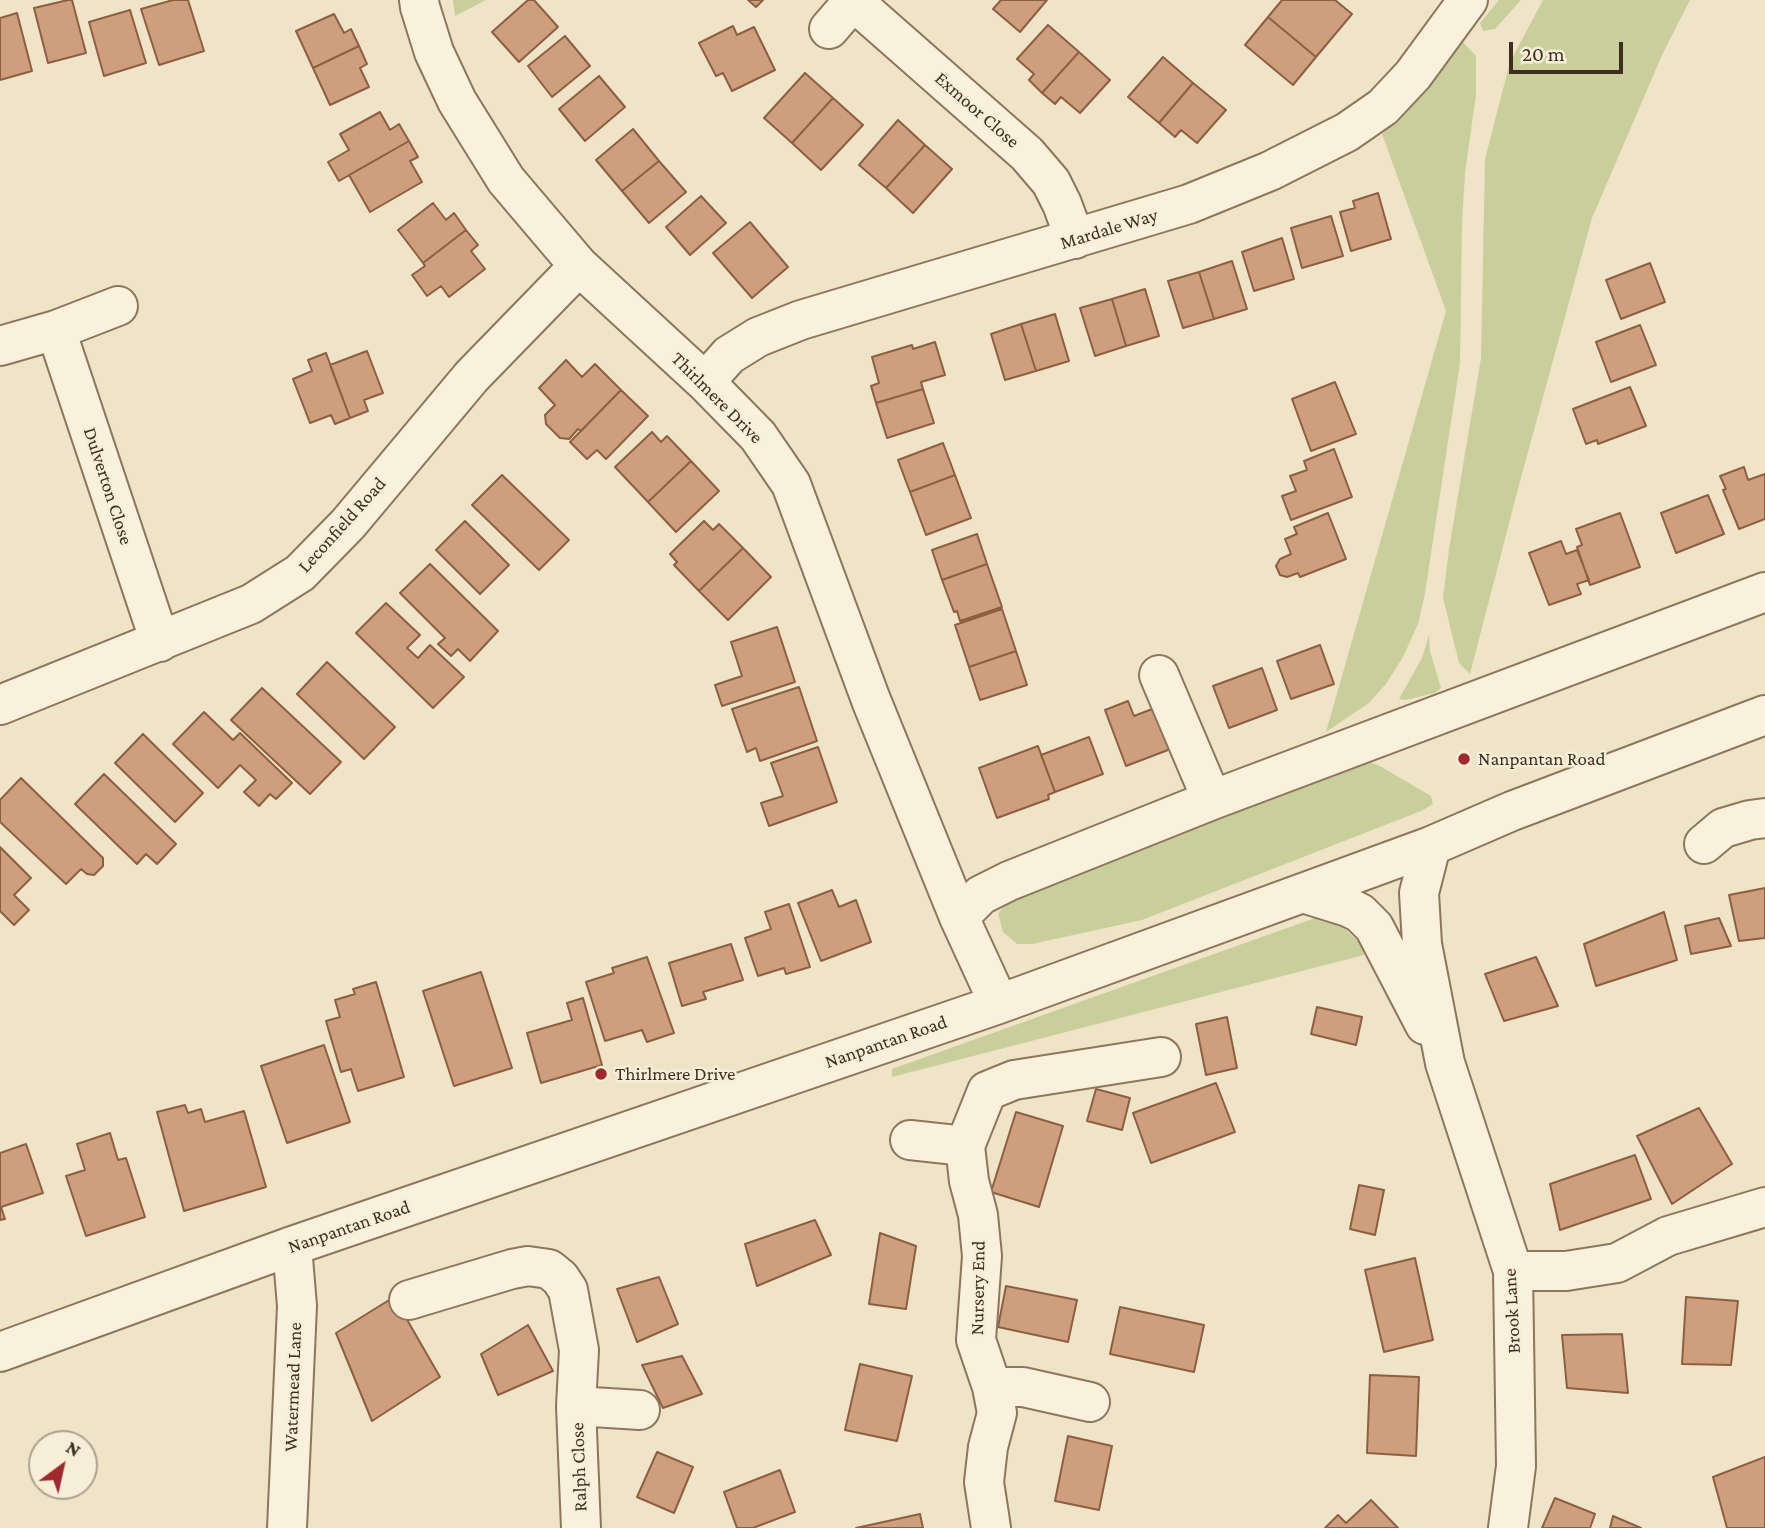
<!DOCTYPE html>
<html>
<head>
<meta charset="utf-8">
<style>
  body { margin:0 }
  #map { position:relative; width:1765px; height:1528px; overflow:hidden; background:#f0e4c8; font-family:"Crimson Pro",serif }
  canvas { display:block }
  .north { position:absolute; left:28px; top:1430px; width:70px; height:70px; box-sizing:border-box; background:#f7eed8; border:2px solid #ada18e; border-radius:50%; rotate:33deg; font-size:19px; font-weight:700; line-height:28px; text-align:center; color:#3d2e20 }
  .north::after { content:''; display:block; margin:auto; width:24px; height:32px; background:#9e2a2b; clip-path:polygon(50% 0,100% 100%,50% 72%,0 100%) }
  .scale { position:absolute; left:1509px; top:42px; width:114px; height:32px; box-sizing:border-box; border:4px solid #3d2e20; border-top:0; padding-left:9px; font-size:21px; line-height:24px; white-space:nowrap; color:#3d2e20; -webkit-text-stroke:5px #f7eed8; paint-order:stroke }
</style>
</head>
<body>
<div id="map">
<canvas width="1765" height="1528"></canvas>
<div class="north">N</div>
<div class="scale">20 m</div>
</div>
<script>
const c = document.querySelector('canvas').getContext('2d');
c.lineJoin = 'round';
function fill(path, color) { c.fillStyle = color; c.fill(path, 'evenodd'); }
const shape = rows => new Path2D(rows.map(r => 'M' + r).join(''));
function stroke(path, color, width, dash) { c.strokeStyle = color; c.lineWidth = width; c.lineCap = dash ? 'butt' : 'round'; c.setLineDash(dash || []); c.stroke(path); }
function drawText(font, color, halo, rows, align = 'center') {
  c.font = font + ' "Crimson Pro",serif'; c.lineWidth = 5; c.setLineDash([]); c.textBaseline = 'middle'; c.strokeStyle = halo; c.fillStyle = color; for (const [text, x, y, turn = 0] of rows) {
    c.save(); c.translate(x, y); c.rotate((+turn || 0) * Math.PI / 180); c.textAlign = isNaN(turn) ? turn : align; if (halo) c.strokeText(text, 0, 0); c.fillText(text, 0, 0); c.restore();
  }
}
fill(shape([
  [453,0,486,0,455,16],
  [1499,0,1521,0,1495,29,1483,31,1480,23],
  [1543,0,1690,0,1663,53,1592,218,1519,485,1470,674,1459,663,1443,598,1449,549,1481,358,1485,159,1510,62],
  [1462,41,1476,56,1476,95,1465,173,1462,224,1460,363,1425,593,1418,624,1403,657,1386,684,1369,703,1326,732,1446,311,1382,134,1406,110],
  [1429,635,1430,651,1441,688,1435,693,1406,700,1399,699,1422,658],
  [1366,761,1378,765,1431,796,1433,804,1421,811,1142,920,1032,944,1017,944,1003,932,998,914,1009,899],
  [1315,918,1336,923,1346,930,1362,945,1364,955,892,1077,892,1069]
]), '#c9cf9b');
const building = shape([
  [68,0,72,0,86,53,48,63,34,8,68,0],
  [173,0,188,0,204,51,159,65,141,9,173,0],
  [528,0,534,0,558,27,519,62,492,32,528,0],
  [748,0,763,0,756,7,748,0],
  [1001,0,1047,0,1020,32,993,9,1001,0],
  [1282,0,1335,0,1352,14,1316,57,1268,17,1282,0],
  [130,10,146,63,104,76,89,22,130,10],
  [17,13,32,71,0,80,0,18,17,13],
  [334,14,344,33,351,29,359,46,313,68,296,31,334,14],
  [1268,17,1316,57,1293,85,1245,45,1268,17],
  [1048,25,1079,52,1042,93,1029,80,1034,74,1017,59,1048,25],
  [733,26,737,35,754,27,775,70,732,91,723,73,716,76,699,43,733,26],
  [565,36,590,66,552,97,528,66,565,36],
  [359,46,367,64,360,68,369,87,330,105,313,68,359,46],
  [1079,52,1110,80,1080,113,1061,97,1055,104,1042,93,1079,52],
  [1163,57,1193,83,1159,123,1128,97,1163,57],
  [805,73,833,98,792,143,764,118,805,73],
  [599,76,625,107,585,141,559,109,599,76],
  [1193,83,1226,110,1197,143,1181,130,1175,137,1159,123,1193,83],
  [833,98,863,125,821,170,792,143,833,98],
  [380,112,390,130,399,124,409,141,339,181,328,162,349,150,340,134,380,112],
  [898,120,925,145,886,188,859,165,898,120],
  [633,129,659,161,622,191,596,160,633,129],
  [409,141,418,157,410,161,422,182,370,212,349,175,409,141],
  [925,145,952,169,913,213,886,188,925,145],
  [659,161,686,192,649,223,622,191,659,161],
  [1378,193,1391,239,1351,251,1340,212,1355,208,1353,201,1378,193],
  [701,196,726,223,690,255,666,227,701,196],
  [433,203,446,220,454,213,466,230,423,263,398,230,433,203],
  [1331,216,1343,256,1302,268,1291,228,1331,216],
  [750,222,788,267,752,298,713,253,750,222],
  [466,230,478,245,471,251,485,269,449,297,441,286,427,296,412,275,425,266,423,263,466,230],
  [1282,238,1294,279,1254,291,1242,252,1282,238],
  [1232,261,1247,309,1214,319,1199,272,1232,261],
  [1650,263,1665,302,1621,319,1606,280,1650,263],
  [1199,272,1214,319,1183,328,1168,281,1199,272],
  [1145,289,1159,336,1126,346,1112,299,1145,289],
  [1112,299,1126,346,1095,356,1080,308,1112,299],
  [1055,314,1069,361,1036,371,1021,324,1055,314],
  [1021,324,1036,371,1005,380,991,334,1021,324],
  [1640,325,1656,365,1611,382,1596,342,1640,325],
  [935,342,945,375,921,382,923,389,876,403,871,386,879,383,872,357,912,345,913,349,935,342],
  [367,351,383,393,364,400,368,411,350,418,330,365,367,351],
  [326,353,350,418,335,424,331,415,310,423,293,379,312,371,308,360,326,353],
  [566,360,582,377,595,364,621,390,581,431,578,429,569,439,560,438,546,424,545,415,555,405,539,388,566,360],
  [1335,382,1356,434,1311,451,1292,399,1335,382],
  [1630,387,1646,426,1598,444,1597,440,1586,444,1573,409,1630,387],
  [923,389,934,423,887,438,876,403,923,389],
  [621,390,648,416,606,459,597,450,587,459,570,442,621,390],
  [652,432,661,442,667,436,691,461,648,502,615,467,652,432],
  [943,443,955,475,910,492,898,460,943,443],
  [1334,449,1352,497,1291,520,1282,496,1296,491,1290,476,1307,470,1304,461,1334,449],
  [691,461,719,491,676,532,648,502,691,461],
  [1744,467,1748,480,1765,474,1765,519,1739,529,1723,490,1726,489,1720,476,1744,467],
  [502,475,569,540,539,570,472,505,502,475],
  [955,475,971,518,926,535,910,492,955,475],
  [1708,495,1724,534,1676,553,1661,513,1708,495],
  [1328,513,1346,559,1300,577,1298,573,1287,577,1280,575,1276,566,1280,559,1291,554,1285,539,1297,534,1294,527,1328,513],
  [1620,513,1640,567,1590,585,1577,547,1582,545,1576,529,1620,513],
  [465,521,509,565,480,594,436,550,465,521],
  [704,521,713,530,719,524,743,548,699,591,674,565,677,562,670,554,704,521],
  [977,534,987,564,942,580,932,550,977,534],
  [1561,541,1566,554,1577,550,1589,580,1577,584,1581,594,1549,605,1529,553,1561,541],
  [743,548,771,577,728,620,699,591,743,548],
  [430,564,498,631,470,661,458,649,451,656,438,644,445,638,400,593,430,564],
  [987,564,1002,607,960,621,957,611,954,612,942,580,987,564],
  [386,603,420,635,407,648,418,658,430,645,464,677,433,708,356,633,386,603],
  [1002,609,1016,651,969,667,955,625,1002,609],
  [777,627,795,682,722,706,715,685,742,676,731,642,777,627],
  [1320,645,1334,684,1291,699,1277,661,1320,645],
  [1016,651,1027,685,980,700,969,667,1016,651],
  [327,662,395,727,364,759,297,694,327,662],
  [1262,668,1277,710,1229,728,1213,686,1262,668],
  [799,687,817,741,760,761,756,748,747,752,732,709,799,687],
  [262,688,341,762,310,794,231,720,262,688],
  [1128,701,1134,716,1173,701,1189,742,1126,766,1105,710,1128,701],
  [204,712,233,740,240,733,292,783,276,799,270,794,259,806,244,792,256,780,240,765,218,788,173,744,204,712],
  [143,734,203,793,175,822,115,763,143,734],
  [1089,737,1103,774,1055,792,1041,755,1089,737],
  [1038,746,1055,792,1048,795,1049,799,997,818,979,768,1038,746],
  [818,747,837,802,769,826,761,803,783,796,771,763,818,747],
  [104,774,176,844,157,864,146,854,137,864,75,804,104,774],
  [21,778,103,858,103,866,94,875,87,874,81,869,66,884,0,822,0,800,21,778],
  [0,847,31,878,14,895,29,910,14,925,0,911,0,847],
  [1765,888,1765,938,1739,941,1729,895,1765,888],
  [832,890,839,907,856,900,871,942,821,961,798,903,832,890],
  [789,904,810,967,786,974,784,968,758,976,745,938,771,929,765,912,789,904],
  [1664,912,1677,960,1596,986,1584,944,1664,912],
  [1719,918,1731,946,1691,954,1685,926,1719,918],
  [731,944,743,980,703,992,706,999,682,1006,669,963,731,944],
  [647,957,674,1033,647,1042,642,1030,605,1041,586,982,614,973,612,968,647,957],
  [1536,957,1558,1006,1504,1021,1485,974,1536,957],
  [481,972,512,1068,454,1086,423,991,481,972],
  [376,982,404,1077,358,1091,351,1069,341,1072,326,1021,340,1017,335,1000,355,994,353,989,376,982],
  [583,998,602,1065,541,1083,527,1033,572,1020,567,1003,583,998],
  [1317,1007,1362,1017,1356,1045,1311,1034,1317,1007],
  [1227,1017,1237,1068,1206,1075,1196,1024,1227,1017],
  [324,1045,350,1122,287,1143,261,1066,324,1045],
  [1216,1083,1235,1132,1151,1163,1133,1113,1216,1083],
  [1096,1089,1130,1098,1122,1130,1087,1121,1096,1089],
  [185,1105,188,1113,201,1109,205,1122,244,1111,266,1187,184,1211,157,1112,185,1105],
  [1699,1108,1732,1164,1672,1204,1637,1136,1699,1108],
  [1016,1112,1063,1126,1039,1207,991,1192,1016,1112],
  [110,1133,118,1160,126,1158,145,1217,86,1236,66,1176,85,1170,77,1144,110,1133],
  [26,1144,43,1193,1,1207,5,1219,0,1220,0,1153,26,1144],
  [1635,1155,1651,1199,1560,1230,1550,1184,1635,1155],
  [1359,1185,1384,1190,1375,1235,1350,1229,1359,1185],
  [815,1220,831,1255,757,1286,745,1244,815,1220],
  [880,1233,916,1246,906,1309,869,1304,880,1233],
  [1415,1258,1433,1340,1384,1352,1365,1270,1415,1258],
  [659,1277,678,1324,637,1342,617,1289,659,1277],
  [1006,1286,1077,1300,1068,1342,998,1327,1006,1286],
  [394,1297,440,1377,372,1421,336,1333,394,1297],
  [1686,1297,1738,1301,1731,1365,1682,1364,1686,1297],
  [1120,1307,1204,1325,1194,1372,1110,1354,1120,1307],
  [528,1325,553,1371,498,1395,481,1354,528,1325],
  [1622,1334,1628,1393,1567,1388,1562,1335,1622,1334],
  [682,1356,702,1394,663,1408,642,1365,682,1356],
  [860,1364,912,1376,897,1441,845,1430,860,1364],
  [1370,1375,1419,1377,1416,1456,1367,1453,1370,1375],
  [1068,1436,1112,1446,1099,1510,1055,1501,1068,1436],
  [657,1452,693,1467,674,1513,637,1497,657,1452],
  [1765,1457,1765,1528,1727,1528,1713,1477,1765,1457],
  [780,1470,795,1512,753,1528,737,1528,724,1492,780,1470],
  [1555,1498,1595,1514,1590,1528,1542,1528,1555,1498],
  [1371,1500,1398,1528,1325,1528,1338,1515,1346,1523,1371,1500],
  [920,1514,923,1528,856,1528,920,1514],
  [1613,1516,1641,1528,1610,1528,1613,1516]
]);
fill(building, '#cf9f7d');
stroke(building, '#8d5f41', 2);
const minor = shape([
  [419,0,420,7,434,52,457,101,506,180,579,266,705,382,758,436,791,484,871,700,959,917,999,1004],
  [853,1,1027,154,1051,182,1062,204,1075,239],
  [829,29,854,0],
  [56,330,160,642],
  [0,346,56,330,118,306],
  [705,382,729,355,758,337,801,320,1189,204,1270,171,1347,132,1383,107,1413,75,1468,0],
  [1159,675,1212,800],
  [0,705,251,604,300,573,348,524,472,376,579,266],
  [1704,844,1723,828,1750,820,1765,818],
  [1431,846,1419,893,1422,944,1445,1063,1513,1271,1516,1466,1508,1528],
  [1303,893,1348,907,1360,913,1374,927,1425,1025],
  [959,917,981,895,1009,881,1212,800,1765,592],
  [910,1140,965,1146],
  [1513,1271,1566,1271,1617,1263,1668,1236,1765,1207],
  [409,1300,512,1269,528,1266,549,1269,560,1278,568,1290,579,1350,576,1406,581,1528],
  [0,1352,292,1246,999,1004,1431,846,1512,811,1765,715],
  [992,1387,1023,1387,1090,1402],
  [576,1406,640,1410],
  [287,1528,297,1306,292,1246],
  [991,1528,984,1482,988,1447,997,1413,992,1387,976,1340,982,1256,978,1215,969,1181,965,1146,987,1091,1014,1080,1161,1057]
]);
stroke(minor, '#8d765c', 42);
stroke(minor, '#faf1dc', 38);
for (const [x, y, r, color] of [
  [1464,759,7,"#9e2a2b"],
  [601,1074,7,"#9e2a2b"]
]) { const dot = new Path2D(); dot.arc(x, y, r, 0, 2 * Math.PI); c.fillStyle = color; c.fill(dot); stroke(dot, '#f7eed8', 2.5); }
drawText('19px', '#3d2e20', '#f7eed8', [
  ["Exmoor Close",977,110,41],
  ["Mardale Way",1109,229,-17],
  ["Thirlmere Drive",717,398,45],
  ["Dulverton Close",108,486,72],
  ["Leconfield Road",342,525,-48],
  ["Nanpantan Road",886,1042,-19],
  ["Nanpantan Road",349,1227,-19],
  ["Nursery End",978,1288,-89],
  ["Brook Lane",1512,1311,-93],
  ["Watermead Lane",293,1387,-88],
  ["Ralph Close",579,1467,-92]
]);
drawText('19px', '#3d2e20', '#f7eed8', [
  ["Nanpantan Road",1478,759],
  ["Thirlmere Drive",615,1074]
], 'left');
</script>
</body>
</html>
